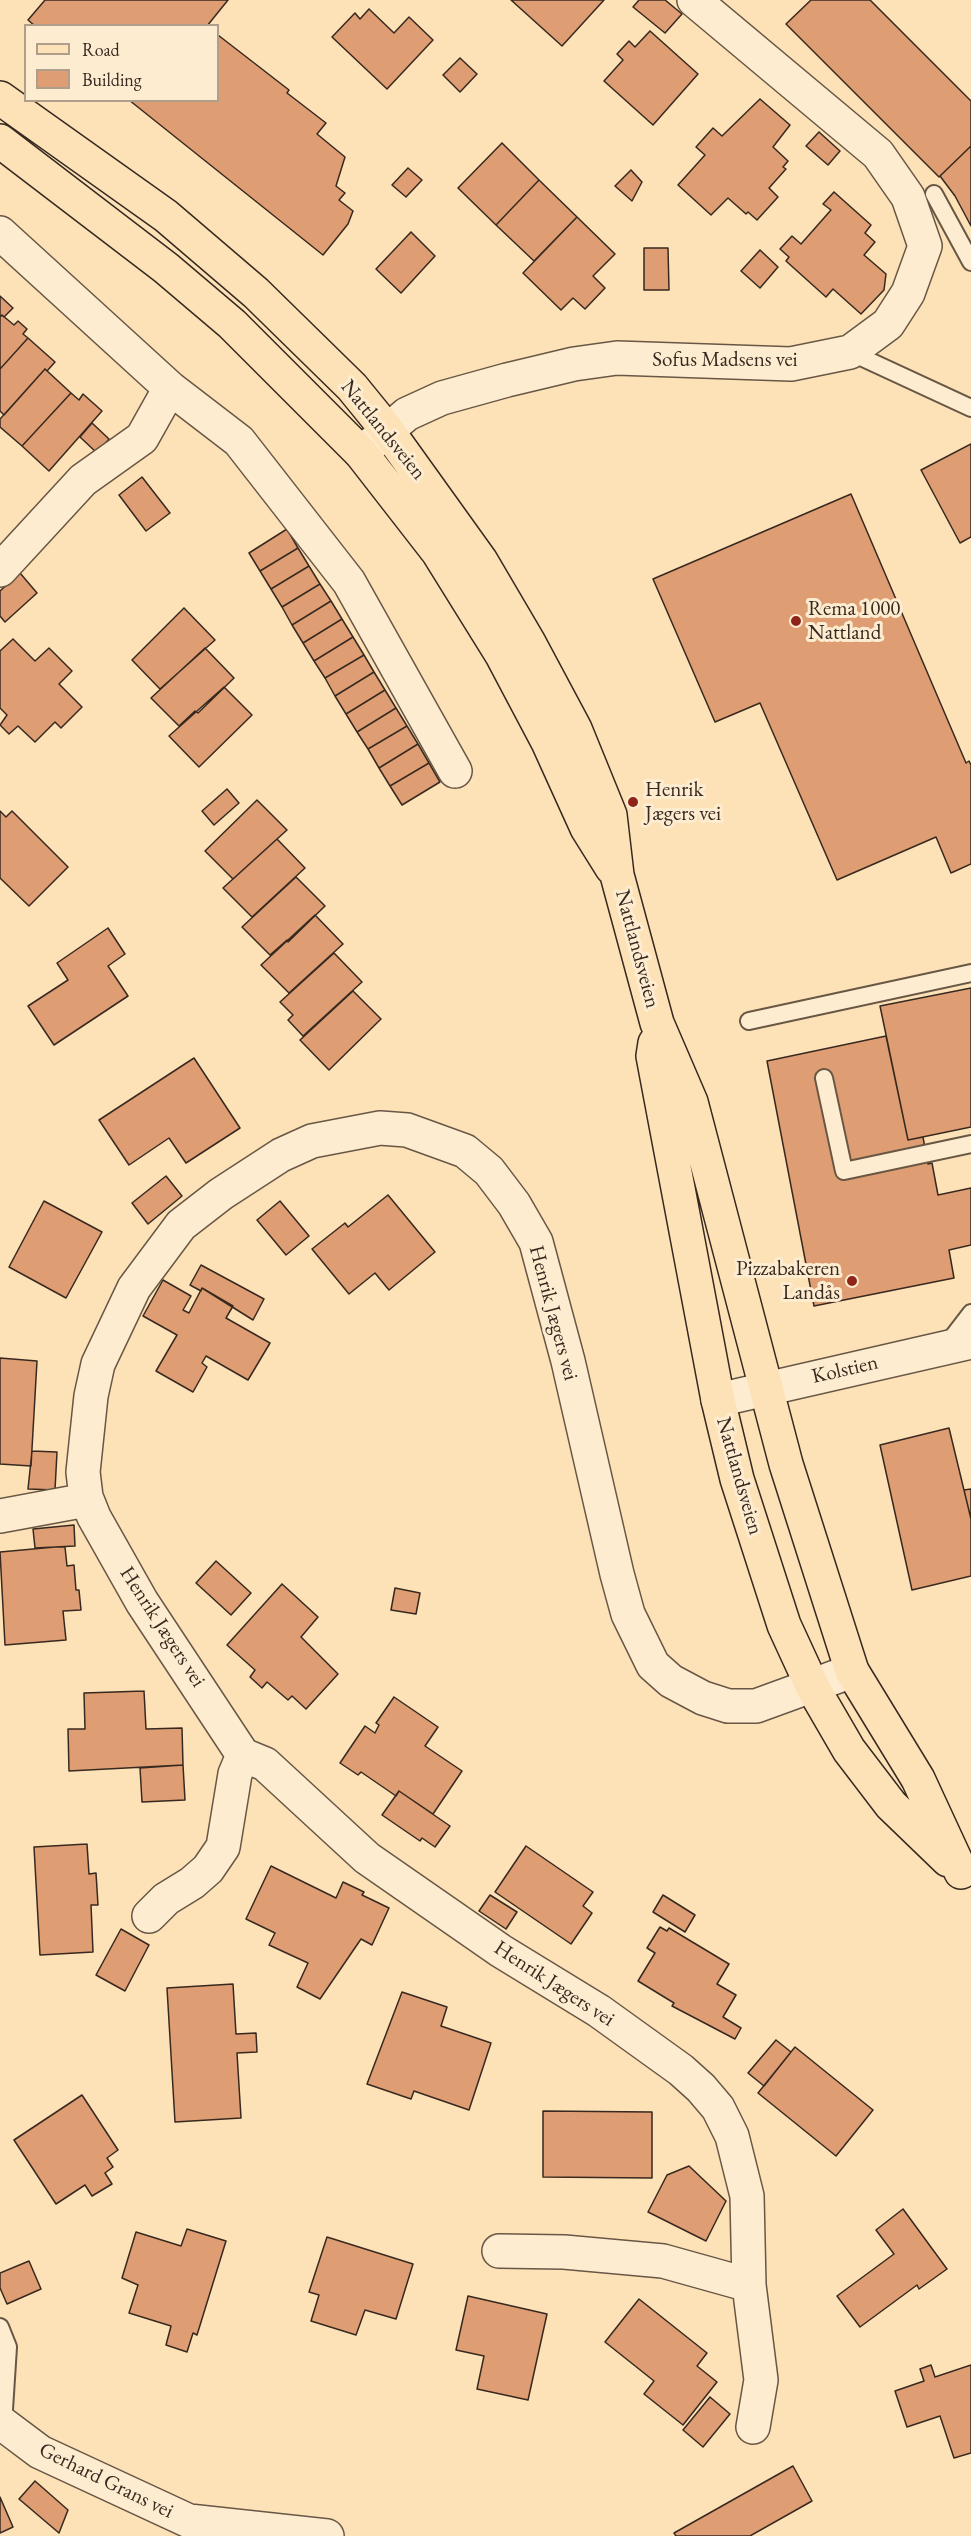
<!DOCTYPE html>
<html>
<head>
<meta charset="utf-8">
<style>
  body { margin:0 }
  #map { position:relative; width:971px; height:2536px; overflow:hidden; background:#fde2b8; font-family:"EB Garamond",serif }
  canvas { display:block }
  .legend { position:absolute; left:24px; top:24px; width:195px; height:78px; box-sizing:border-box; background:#feecd1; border:2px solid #ae9e8a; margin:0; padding:8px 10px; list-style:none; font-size:18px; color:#37291f }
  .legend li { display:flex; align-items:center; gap:12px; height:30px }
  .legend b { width:30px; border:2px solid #ae9e8a }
</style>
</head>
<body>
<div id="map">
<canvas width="971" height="2536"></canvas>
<ul class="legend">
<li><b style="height:8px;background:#fde2b8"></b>Road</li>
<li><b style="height:16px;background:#de9d73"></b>Building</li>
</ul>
</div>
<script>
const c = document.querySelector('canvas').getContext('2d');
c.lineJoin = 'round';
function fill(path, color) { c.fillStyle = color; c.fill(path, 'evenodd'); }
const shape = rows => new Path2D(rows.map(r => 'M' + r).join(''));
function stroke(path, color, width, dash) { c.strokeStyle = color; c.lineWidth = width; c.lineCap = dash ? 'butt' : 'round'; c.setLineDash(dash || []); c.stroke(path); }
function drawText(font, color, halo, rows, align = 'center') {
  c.font = font + ' "EB Garamond",serif'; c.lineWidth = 6; c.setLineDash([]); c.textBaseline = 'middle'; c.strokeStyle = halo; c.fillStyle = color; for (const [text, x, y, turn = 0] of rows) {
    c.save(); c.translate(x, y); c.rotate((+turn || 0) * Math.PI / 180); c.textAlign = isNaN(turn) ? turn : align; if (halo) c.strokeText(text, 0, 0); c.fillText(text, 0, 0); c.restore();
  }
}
const building = shape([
  [45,0,228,0,207,26,35,26,28,20,45,0],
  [511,0,604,0,562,46,511,0],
  [639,0,665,0,682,14,665,33,633,7,639,0],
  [811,0,870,0,971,101,971,146,939,177,786,24,811,0],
  [369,9,394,33,409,17,433,40,387,89,332,37,355,13,360,19,369,9],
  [650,31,698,74,653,125,604,81,623,60,617,54,629,41,635,47,650,31],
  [218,35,289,90,287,93,326,123,317,134,345,157,336,186,345,193,339,200,353,211,348,224,323,255,129,100,218,100,218,35],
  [460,58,477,74,460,92,443,75,460,58],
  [760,99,790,125,773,147,788,161,783,167,786,169,769,188,778,197,757,220,748,212,746,214,728,198,711,215,678,185,705,155,696,147,713,128,722,136,760,99],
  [819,132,840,151,828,165,806,146,819,132],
  [502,143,539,180,496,225,458,188,502,143],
  [971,146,971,226,955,196,940,176,971,146],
  [408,168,422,180,406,197,392,185,408,168],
  [631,170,642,182,632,201,615,186,631,170],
  [539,180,577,217,534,261,496,225,539,180],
  [834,192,871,225,865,233,875,242,864,255,886,274,884,290,861,314,833,289,826,297,786,261,789,257,780,249,792,236,801,244,831,210,823,204,834,192],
  [577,217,615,254,593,276,605,288,585,309,573,298,561,310,523,273,577,217],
  [411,232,435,256,401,293,376,269,411,232],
  [644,248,668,248,669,290,644,290,644,248],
  [760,250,778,267,760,288,741,271,760,250],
  [0,296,13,308,4,317,2,315,0,317,0,296],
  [2,315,14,325,18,321,27,329,23,334,28,338,0,369,0,317,2,315],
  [28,338,55,362,47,371,45,369,4,415,0,411,0,369,28,338],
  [45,369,71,393,22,446,0,427,0,419,45,369],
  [71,393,79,400,83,394,102,411,49,471,22,446,71,393],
  [92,423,109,439,97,453,80,437,92,423],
  [971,444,971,537,960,543,921,470,971,444],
  [142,477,170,513,146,531,119,495,142,477],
  [851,494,966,763,969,761,971,765,971,864,951,873,936,837,837,880,760,703,715,722,653,579,851,494],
  [287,529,298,548,260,571,249,553,287,529],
  [298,548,309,566,271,589,260,571,298,548],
  [309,566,320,584,282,607,271,589,309,566],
  [20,573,37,593,5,622,0,616,0,591,20,573],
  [320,584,331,601,292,625,282,607,320,584],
  [331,601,342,619,303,643,292,625,331,601],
  [184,608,215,640,160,689,132,660,184,608],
  [342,619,353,637,314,661,303,643,342,619],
  [353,637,364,655,325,678,314,661,353,637],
  [13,639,35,661,49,648,72,671,59,684,82,707,61,728,55,722,35,742,18,726,9,734,0,725,7,715,0,708,0,651,13,639],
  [205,648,234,678,198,713,195,711,179,726,151,698,205,648],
  [364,655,374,672,335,696,325,678,364,655],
  [374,672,385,690,346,714,335,696,374,672],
  [224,687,252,715,199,767,169,736,224,687],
  [385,690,396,708,357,732,346,714,385,690],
  [396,708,407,726,368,749,357,732,396,708],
  [407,726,418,744,379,768,368,749,407,726],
  [418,744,429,763,390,786,379,768,418,744],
  [429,763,440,782,402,805,390,786,429,763],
  [227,789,239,803,214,825,202,811,227,789],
  [257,800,287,830,233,879,205,851,257,800],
  [0,811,6,817,12,811,68,867,29,906,0,878,0,811],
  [277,839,305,868,252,917,223,888,277,839],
  [296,877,325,906,288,942,287,940,270,955,242,927,296,877],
  [315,915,343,944,289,993,261,965,315,915],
  [108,928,125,954,108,966,128,996,54,1045,28,1006,68,980,57,963,108,928],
  [334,953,362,982,303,1036,288,1020,293,1015,280,1002,334,953],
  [971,988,971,1127,908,1140,880,1006,971,988],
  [353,991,381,1019,329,1070,300,1040,353,991],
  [886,1036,908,1140,923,1137,928,1164,932,1163,938,1195,971,1188,971,1245,949,1250,954,1278,814,1306,767,1061,886,1036],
  [194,1058,240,1128,186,1163,169,1138,129,1165,99,1120,194,1058],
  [166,1176,182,1196,148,1224,132,1203,166,1176],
  [388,1195,435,1252,389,1290,375,1273,349,1294,312,1249,345,1223,348,1227,388,1195],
  [44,1201,102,1232,66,1298,9,1267,44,1201],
  [280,1201,309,1236,286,1255,257,1220,280,1201],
  [201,1265,264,1299,253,1320,202,1288,201,1291,190,1285,201,1265],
  [163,1280,191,1296,183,1310,189,1313,202,1288,233,1306,226,1318,270,1343,248,1380,206,1356,202,1363,207,1367,193,1392,156,1371,177,1335,143,1316,163,1280],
  [0,1358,37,1361,31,1466,0,1464,0,1358],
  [949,1428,971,1519,971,1576,912,1590,880,1445,949,1428],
  [32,1451,57,1452,55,1490,28,1489,32,1451],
  [971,1489,971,1519,964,1490,971,1489],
  [74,1525,75,1546,35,1548,33,1529,74,1525],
  [55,1547,65,1547,67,1566,74,1565,76,1590,79,1590,81,1610,63,1611,66,1640,5,1645,0,1552,55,1547],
  [216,1561,251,1593,231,1615,196,1583,216,1561],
  [282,1584,318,1617,301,1637,338,1674,306,1709,292,1696,288,1700,267,1682,262,1688,250,1677,255,1670,227,1645,282,1584],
  [395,1588,420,1593,416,1614,391,1610,395,1588],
  [144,1691,146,1729,182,1728,183,1765,69,1771,68,1729,85,1729,84,1693,144,1691],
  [394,1697,438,1727,425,1746,462,1771,433,1814,399,1791,396,1796,361,1772,358,1775,340,1763,365,1726,375,1733,379,1725,376,1723,394,1697],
  [183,1765,185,1800,142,1802,140,1768,183,1765],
  [399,1791,450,1826,435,1847,422,1838,420,1841,382,1815,399,1791],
  [87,1844,89,1874,96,1873,98,1905,91,1905,93,1952,40,1955,34,1847,87,1844],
  [526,1846,593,1892,583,1906,592,1913,571,1944,495,1892,526,1846],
  [271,1866,336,1898,343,1882,364,1892,362,1895,389,1908,372,1945,361,1939,320,1999,297,1987,308,1963,269,1945,275,1933,246,1919,271,1866],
  [490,1895,517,1912,506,1929,479,1911,490,1895],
  [663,1895,695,1915,685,1932,653,1912,663,1895],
  [660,1927,667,1931,669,1928,729,1964,717,1984,736,1995,723,2017,741,2028,735,2039,672,2006,674,2003,638,1981,655,1953,647,1948,660,1927],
  [121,1929,149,1945,125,1991,96,1975,121,1929],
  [233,1984,236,2034,256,2033,257,2052,237,2053,241,2118,175,2122,167,1988,233,1984],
  [402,1992,447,2007,441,2026,491,2043,469,2110,414,2091,411,2099,367,2084,402,1992],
  [776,2040,791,2052,764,2086,748,2073,776,2040],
  [795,2047,873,2110,836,2156,758,2093,795,2047],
  [82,2095,118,2150,107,2158,113,2167,105,2173,112,2184,92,2196,85,2185,56,2204,14,2140,82,2095],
  [543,2111,652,2112,652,2178,543,2177,543,2111],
  [689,2166,726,2201,706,2241,648,2212,667,2175,689,2166],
  [903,2209,947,2269,919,2289,917,2285,860,2327,837,2296,894,2254,876,2230,903,2209],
  [187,2229,226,2241,197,2335,193,2333,187,2352,166,2345,171,2326,129,2313,138,2285,122,2278,136,2232,181,2246,187,2229],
  [327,2237,413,2264,396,2319,365,2310,356,2335,311,2321,319,2295,309,2292,327,2237],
  [29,2261,41,2289,7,2304,0,2288,0,2273,29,2261],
  [468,2296,547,2314,528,2400,477,2389,484,2356,456,2350,468,2296],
  [639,2299,707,2353,697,2366,717,2382,683,2425,644,2394,654,2381,605,2342,639,2299],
  [931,2365,935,2377,971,2365,971,2453,954,2458,940,2416,907,2427,895,2391,924,2381,920,2369,931,2365],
  [710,2397,730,2414,703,2447,683,2430,710,2397],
  [793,2466,812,2501,750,2536,676,2536,674,2533,793,2466],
  [35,2481,68,2510,59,2533,19,2499,35,2481],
  [0,2497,13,2527,0,2533,0,2497]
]);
fill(building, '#de9d73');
stroke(building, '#37291f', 1.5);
const lane = shape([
  [934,194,971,262],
  [850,352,971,408],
  [749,1021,971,973],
  [824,1078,844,1171,971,1144],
  [948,1343,971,1313],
  [0,2327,8,2347,3,2425]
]);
const street = shape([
  [0,233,170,388,142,438,83,480,0,570],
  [170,388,239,441,349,582,455,771],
  [361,453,407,414,442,398,507,380,574,364,617,358,791,364,850,352,888,324,908,293,925,246,908,197,878,154,694,0],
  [718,1400,971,1342],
  [0,1516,81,1501,86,1497],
  [149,1916,166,1899,192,1883,208,1869,223,1847,235,1774,243,1755],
  [499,2251,564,2252,663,2261,749,2285],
  [0,2422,40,2452,189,2521,327,2536],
  [753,2427,761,2380,749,2285,747,2196,732,2136,718,2108,701,2088,681,2070,599,2011,501,1951,367,1858,265,1764,243,1755,142,1602,94,1517,86,1497,83,1472,91,1396,98,1364,134,1288,181,1225,221,1194,281,1155,312,1141,380,1128,407,1130,465,1151,489,1171,514,1204,536,1242,568,1361,617,1574,628,1614,653,1665,671,1681,703,1698,728,1706,756,1706,852,1671]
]);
const primary = shape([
  [0,98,166,216,256,293,352,387,387,430,481,561,528,641,575,729,610,815,617,875,657,1023,691,1102,786,1464,852,1671,918,1779,961,1872],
  [0,141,166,268,232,324,361,453,438,552,502,655,548,742,587,828,612,868],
  [655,1043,653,1056,718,1400,737,1479,784,1625,813,1688,849,1750,891,1805,948,1860]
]);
stroke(lane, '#685745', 20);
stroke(street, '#685745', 36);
stroke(primary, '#37291f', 36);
stroke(lane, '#feecd1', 16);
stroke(street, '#feecd1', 33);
stroke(primary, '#fde2b8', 33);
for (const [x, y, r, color] of [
  [796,621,6,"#8f2418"],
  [633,802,6,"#8f2418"],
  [852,1281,6,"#8f2418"]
]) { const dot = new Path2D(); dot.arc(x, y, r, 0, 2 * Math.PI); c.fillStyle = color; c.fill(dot); stroke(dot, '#feecd1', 2); }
drawText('21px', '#37291f', '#feecd1', [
  ["Sofus Madsens vei",725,360],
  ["Nattlandsveien",383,430,51],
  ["Nattlandsveien",637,949,75],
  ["Henrik Jægers vei",553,1313,75],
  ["Kolstien",845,1370,-13],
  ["Nattlandsveien",739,1476,74],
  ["Henrik Jægers vei",162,1627,57],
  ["Henrik Jægers vei",554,1984,33],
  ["Gerhard Grans vei",106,2481,26]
]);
drawText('21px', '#37291f', '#feecd1', [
  ["Rema 1000",808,609],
  ["Nattland",808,633],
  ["Henrik",645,790],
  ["Jægers vei",645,814],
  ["Pizzabakeren",840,1269,"right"],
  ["Landås",840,1293,"right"]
], 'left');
</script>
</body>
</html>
